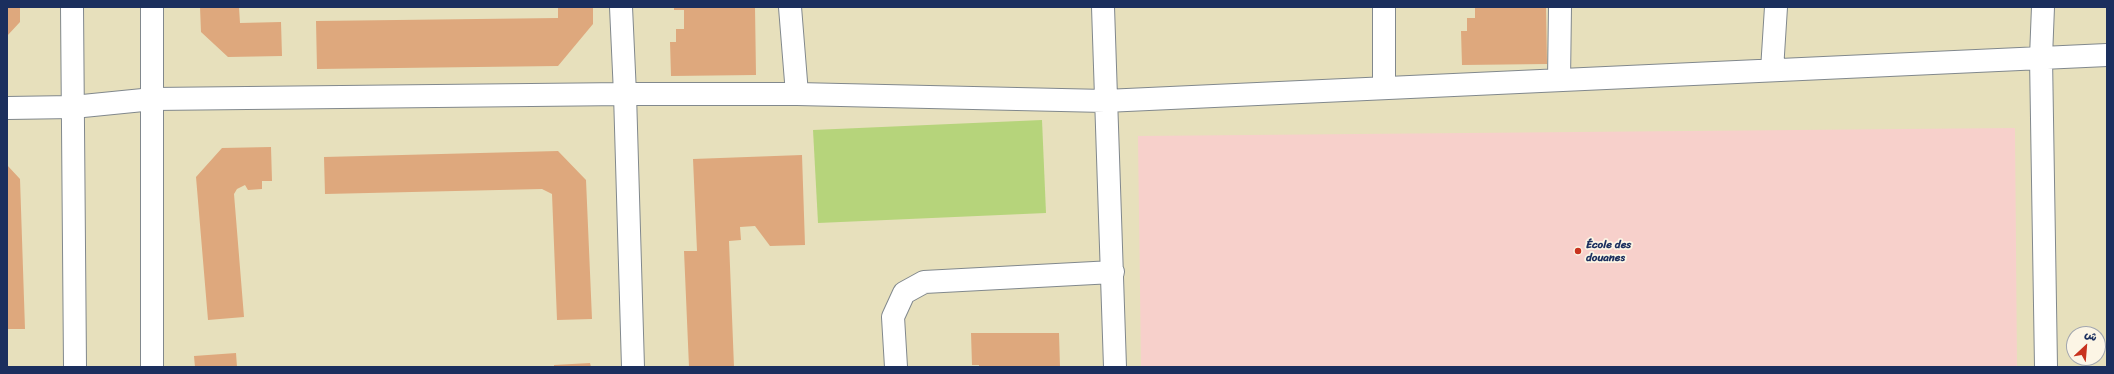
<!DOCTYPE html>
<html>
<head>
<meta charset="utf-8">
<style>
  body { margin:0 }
  #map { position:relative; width:2114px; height:374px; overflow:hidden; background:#e7e0bc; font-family:Sriracha,"Playpen Sans Arabic",sans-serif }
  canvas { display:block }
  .frame { position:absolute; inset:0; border:8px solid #1b2f5e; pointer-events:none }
  .north { position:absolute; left:2066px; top:326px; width:40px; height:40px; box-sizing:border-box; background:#fcf5e5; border:1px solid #a2a6af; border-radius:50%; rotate:26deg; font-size:11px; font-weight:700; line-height:16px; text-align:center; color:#1b2f5e }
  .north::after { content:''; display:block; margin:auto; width:14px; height:18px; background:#c8321e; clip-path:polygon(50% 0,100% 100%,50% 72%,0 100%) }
</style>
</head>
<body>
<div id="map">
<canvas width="2114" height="374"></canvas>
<div class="frame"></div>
<div class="north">ش</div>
</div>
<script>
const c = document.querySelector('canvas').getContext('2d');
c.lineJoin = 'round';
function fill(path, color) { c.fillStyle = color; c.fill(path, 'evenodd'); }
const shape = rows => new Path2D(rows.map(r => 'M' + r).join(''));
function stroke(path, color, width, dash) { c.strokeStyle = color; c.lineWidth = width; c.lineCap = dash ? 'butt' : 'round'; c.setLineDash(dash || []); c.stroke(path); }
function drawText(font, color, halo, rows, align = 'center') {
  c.font = font + ' Sriracha,sans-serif'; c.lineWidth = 3.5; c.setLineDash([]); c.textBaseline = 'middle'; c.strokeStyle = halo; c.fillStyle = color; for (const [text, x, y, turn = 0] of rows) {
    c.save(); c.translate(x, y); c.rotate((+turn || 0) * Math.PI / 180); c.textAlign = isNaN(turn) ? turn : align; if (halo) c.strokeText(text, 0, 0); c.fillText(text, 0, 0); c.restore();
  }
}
fill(shape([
  [2015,128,2017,367,1141,367,1138,136]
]), '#f7d0cb');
fill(shape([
  [1042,120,1046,213,818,223,813,130]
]), '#b6d47b');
fill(shape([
  [7,7,20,7,20,22,7,36],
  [200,7,239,7,240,23,281,22,282,56,228,57,201,32],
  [558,7,593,7,593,24,558,66,317,69,316,21,558,18],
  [674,7,755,7,756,75,671,76,670,42,676,42,676,29,684,29,684,10,674,10],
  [1475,7,1546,7,1547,64,1462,65,1461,31,1467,31,1467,18,1475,18],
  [271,147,272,181,262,181,262,189,248,190,245,185,237,189,234,194,244,317,208,320,196,177,222,148],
  [558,151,586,180,592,319,557,320,552,194,542,189,325,194,324,157],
  [802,155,805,245,770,246,755,226,740,227,741,240,729,241,734,367,689,367,684,251,697,251,693,159],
  [7,165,20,179,25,329,7,329],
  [971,333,1059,333,1060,367,979,367,979,365,972,365],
  [236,353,237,367,195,367,194,356],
  [590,363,591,367,554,367,554,365]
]), '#dea87d');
const street = shape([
  [621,7,625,94,633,367],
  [790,7,797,94],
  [1103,7,1115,367],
  [1384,7,1384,88],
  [2043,7,2041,57,2046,367],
  [1772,70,1776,7],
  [1559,80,1560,7],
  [7,108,73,107,153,99,625,94,797,94,1105,101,2107,55],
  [896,367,893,317,904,293,924,282,1113,272]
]);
const secondary = shape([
  [72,7,75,367],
  [152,7,152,367]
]);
stroke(street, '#81888d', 24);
stroke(secondary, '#81888d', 24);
stroke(street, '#fff', 22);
stroke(secondary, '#fff', 22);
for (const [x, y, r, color] of [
  [1578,251,4,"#c8321e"]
]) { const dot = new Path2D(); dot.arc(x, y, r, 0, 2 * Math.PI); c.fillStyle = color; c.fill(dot); stroke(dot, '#fcf5e5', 1.5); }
drawText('bold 11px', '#1b2f5e', '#fcf5e5', [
  ["École des",1586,245],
  ["douanes",1586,258]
], 'left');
</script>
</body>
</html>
